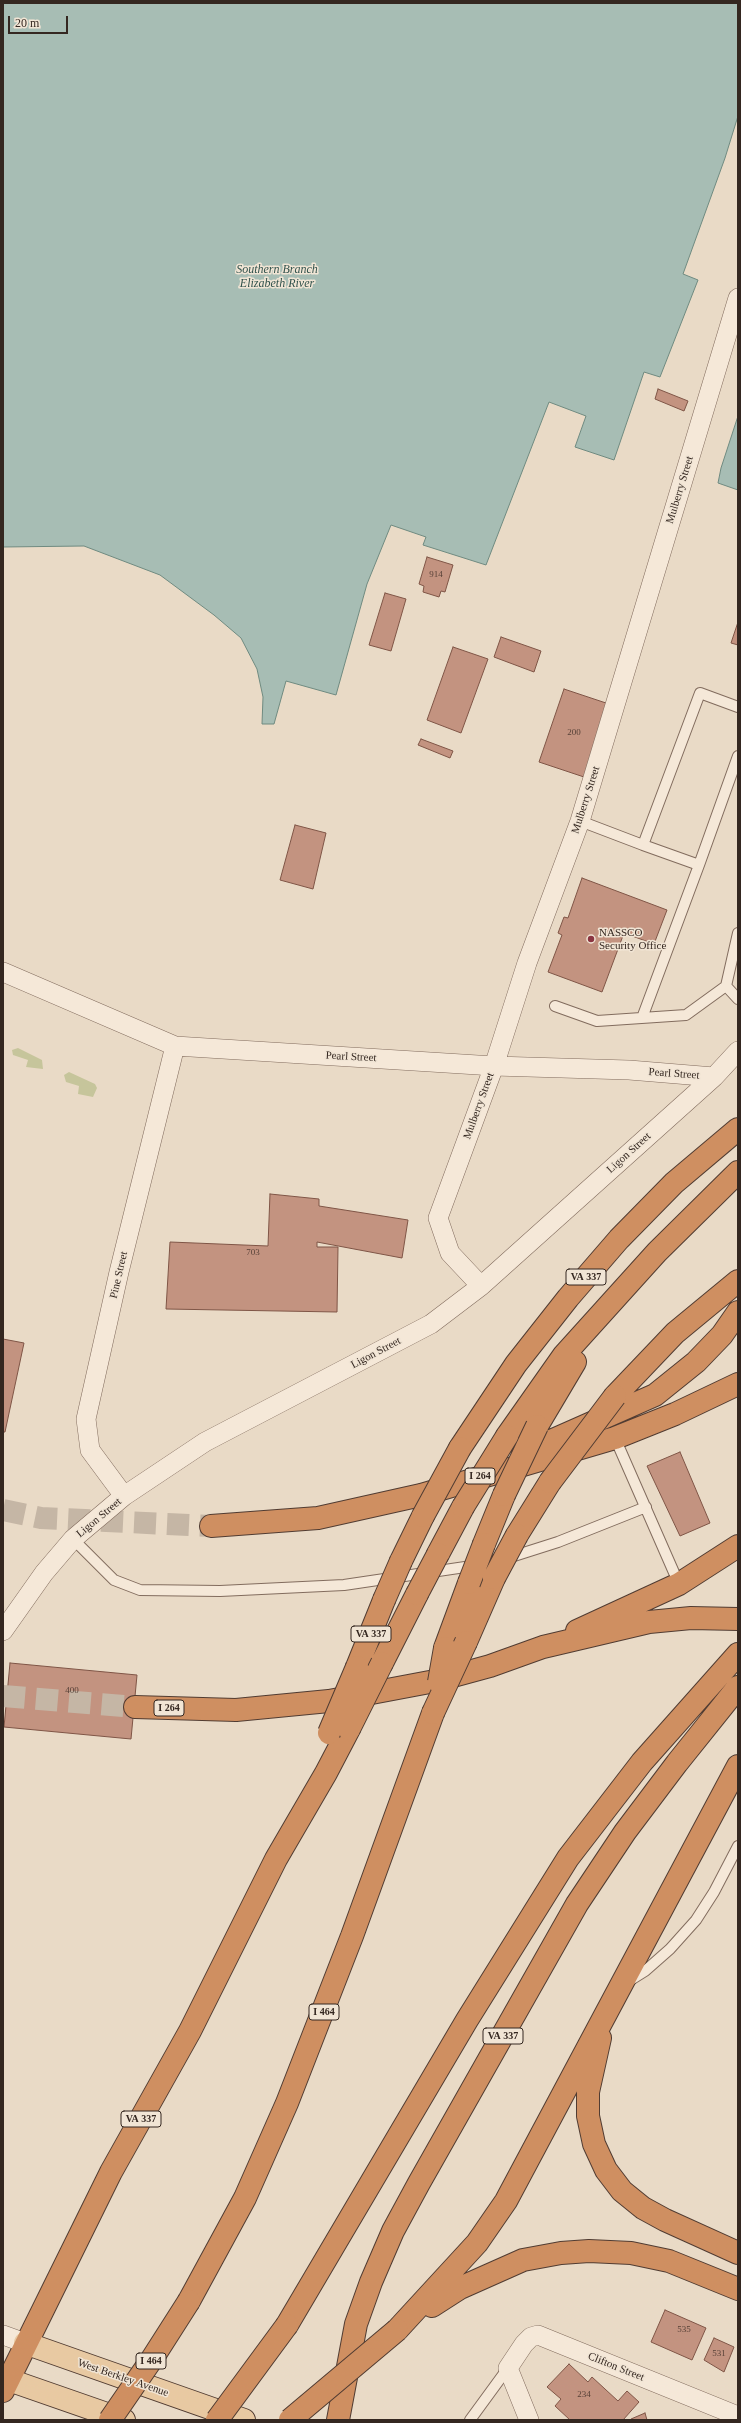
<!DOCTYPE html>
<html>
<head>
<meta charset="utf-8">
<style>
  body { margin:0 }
  #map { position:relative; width:741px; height:2423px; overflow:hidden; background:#e9dac6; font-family:Georgia,serif }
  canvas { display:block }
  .frame { position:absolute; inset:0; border:4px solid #342720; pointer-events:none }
  .scale { position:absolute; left:8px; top:16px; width:60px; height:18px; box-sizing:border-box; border:2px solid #342720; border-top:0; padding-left:5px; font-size:12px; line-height:14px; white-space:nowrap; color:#342720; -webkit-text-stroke:3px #f1e5d5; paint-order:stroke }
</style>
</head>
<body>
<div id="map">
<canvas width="741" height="2423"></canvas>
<div class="frame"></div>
<div class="scale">20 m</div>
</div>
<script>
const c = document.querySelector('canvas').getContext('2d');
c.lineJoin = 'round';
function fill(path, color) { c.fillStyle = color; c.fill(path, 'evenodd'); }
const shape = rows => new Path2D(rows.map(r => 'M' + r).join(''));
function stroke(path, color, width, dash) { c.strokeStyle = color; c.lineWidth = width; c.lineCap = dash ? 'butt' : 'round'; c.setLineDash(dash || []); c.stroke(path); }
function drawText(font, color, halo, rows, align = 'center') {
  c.font = font + ' Georgia,serif'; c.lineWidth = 3; c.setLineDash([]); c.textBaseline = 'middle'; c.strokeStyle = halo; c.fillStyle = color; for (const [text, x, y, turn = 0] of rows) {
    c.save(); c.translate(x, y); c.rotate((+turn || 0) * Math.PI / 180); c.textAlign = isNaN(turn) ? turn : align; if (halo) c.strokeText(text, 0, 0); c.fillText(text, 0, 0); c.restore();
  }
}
fill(shape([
  [18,1048,42,1060,43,1069,26,1067,28,1060,13,1055,12,1050],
  [69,1072,95,1084,97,1088,93,1097,78,1094,79,1086,66,1082,64,1075]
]), '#c6c59b');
const water = shape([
  [3,3,738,3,738,116,725,158,683,274,698,280,660,377,644,372,614,460,575,447,586,416,549,402,486,565,423,545,426,537,391,525,367,584,336,695,286,681,274,724,262,724,263,697,257,669,241,638,214,615,160,575,84,546,3,547,3,3],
  [738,416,738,490,718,483,721,468,738,416]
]);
fill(water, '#a7bdb4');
stroke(water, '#6f8a80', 1);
const building = shape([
  [658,389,688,401,684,411,655,399,658,389],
  [427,557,453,565,445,592,441,591,439,597,423,592,424,586,419,584,427,557],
  [385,593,406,599,391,651,369,645,385,593],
  [738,622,738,645,731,643,738,622],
  [501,637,541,651,534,672,494,657,501,637],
  [453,647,488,659,461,733,427,720,453,647],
  [564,689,609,704,584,777,539,762,564,689],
  [421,739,453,751,450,758,418,745,421,739],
  [295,825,326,833,313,889,280,880,295,825],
  [582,878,667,910,654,944,624,933,602,992,548,972,562,935,558,933,564,917,568,918,582,878],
  [270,1194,319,1199,319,1206,408,1220,402,1258,317,1242,317,1247,338,1247,337,1312,166,1309,170,1242,268,1246,270,1194],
  [3,1339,24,1343,5,1432,3,1432,3,1339],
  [680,1452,710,1523,680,1536,647,1466,680,1452],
  [10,1663,137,1675,131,1739,4,1727,10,1663],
  [665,2310,706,2328,692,2360,651,2342,665,2310],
  [714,2338,734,2347,724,2372,704,2360,714,2338],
  [569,2364,588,2382,592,2377,618,2401,627,2391,639,2402,623,2420,570,2420,555,2406,561,2399,547,2387,569,2364],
  [645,2413,647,2420,632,2420,631,2419,645,2413]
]);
fill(building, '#c39380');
stroke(building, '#7f5546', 1);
stroke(shape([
  [3,1510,41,1518,211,1526],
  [3,1696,135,1707]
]), '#c5b6a5', 22, [22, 11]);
const service = shape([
  [580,821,643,845],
  [699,865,738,756],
  [726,986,738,933],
  [555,1006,597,1021,686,1015,726,986,738,999],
  [642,1018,699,865,643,845,700,693,738,707],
  [615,1438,679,1584],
  [73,1539,114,1580,140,1590,220,1591,344,1585,492,1563,558,1542,646,1507],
  [629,1981,645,1971,670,1949,696,1920,714,1892,738,1846],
  [470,2420,508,2368]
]);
const minor = shape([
  [3,972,175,1046,494,1066,629,1070,714,1077],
  [481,1286,450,1253,438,1218,494,1066,527,963,580,821,738,298],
  [124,1496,90,1450,86,1419,119,1272,175,1046],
  [3,1631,44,1573,73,1539,124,1496,205,1442,431,1324,481,1286,714,1077,738,1051],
  [3,2335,25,2343],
  [529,2420,508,2368,524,2344,531,2337,538,2335,738,2416]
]);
const primary = shape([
  [25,2343,244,2420],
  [9,2380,124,2420]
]);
const motorway = shape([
  [615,1396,675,1333,738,1281],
  [537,1426,575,1362],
  [507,1436,564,1355,657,1252,738,1172],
  [460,1448,516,1364,568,1298,619,1239,674,1183,738,1129],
  [535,1448,655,1395,696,1362,722,1335,738,1312],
  [211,1526,318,1518,421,1495,615,1438,675,1414,738,1384],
  [517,1535,550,1482],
  [484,1544,504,1495],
  [438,1554,463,1507],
  [401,1561,423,1516],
  [577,1631,679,1584,738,1546],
  [466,1642,494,1578],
  [445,1648,469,1583],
  [382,1663,417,1594],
  [357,1667,384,1600],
  [135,1707,236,1710,329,1701,435,1681,490,1666,543,1647,649,1622,691,1618,738,1619],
  [600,2038,588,2092,588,2116,594,2144,606,2170,622,2191,643,2208,665,2220,738,2253],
  [189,2301,245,2198,287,2103,352,1936,433,1713],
  [432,2306,460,2288,523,2260,561,2253,589,2251,631,2253,669,2261,738,2289],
  [287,2325,467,2020,568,1858,642,1762,738,1654],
  [397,2330,477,2243,506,2201,738,1766],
  [3,2391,111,2172,190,2031,276,1859,326,1773,349,1729],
  [338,2420,356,2324,371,2282,393,2231,419,2183,577,1904,625,1832,677,1763,738,1687]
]);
stroke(service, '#826c5e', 12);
stroke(minor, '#826c5e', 20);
stroke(primary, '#513c32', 24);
stroke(motorway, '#513c32', 24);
stroke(service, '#f5e8d8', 10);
stroke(minor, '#f5e8d8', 19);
stroke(primary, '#e8c9a2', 22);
stroke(motorway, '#cf8f61', 22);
const motorwayBridge = shape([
  [550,1482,615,1396],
  [504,1495,537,1426],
  [463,1507,507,1436],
  [423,1516,460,1448],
  [494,1578,517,1535],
  [469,1583,484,1544],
  [417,1594,438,1554],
  [384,1600,401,1561],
  [439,1682,445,1648],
  [433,1713,466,1642],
  [349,1729,382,1663],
  [329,1733,357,1667],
  [110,2420,152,2359,189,2301],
  [217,2420,287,2325],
  [290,2420,397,2330]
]);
stroke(motorwayBridge, '#513c32', 24, []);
stroke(motorwayBridge, '#cf8f61', 22);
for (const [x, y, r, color] of [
  [591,939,4,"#8b3541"]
]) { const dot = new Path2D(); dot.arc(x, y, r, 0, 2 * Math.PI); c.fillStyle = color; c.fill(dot); stroke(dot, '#f1e5d5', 1.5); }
drawText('9px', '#584238', null, [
  ["914",436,575],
  ["200",574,733],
  ["703",253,1253],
  ["400",72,1691],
  ["535",684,2330],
  ["531",719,2354],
  ["234",584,2395]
]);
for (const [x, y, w] of [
  [586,1277,40],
  [480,1476,30],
  [371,1634,40],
  [169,1708,30],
  [324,2012,30],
  [503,2036,40],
  [141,2119,40],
  [151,2361,30]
]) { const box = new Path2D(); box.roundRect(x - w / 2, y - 8, w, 16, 3); c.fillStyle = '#f1e5d5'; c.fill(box); stroke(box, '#342720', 1); }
drawText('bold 10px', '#342720', null, [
  ["VA 337",586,1277],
  ["I 264",480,1476],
  ["VA 337",371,1634],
  ["I 264",169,1708],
  ["I 464",324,2012],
  ["VA 337",503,2036],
  ["VA 337",141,2119],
  ["I 464",151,2361]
]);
drawText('11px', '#342720', '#f1e5d5', [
  ["Mulberry Street",680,490,-73],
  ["Mulberry Street",586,800,-72],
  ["Pearl Street",351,1057,3],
  ["Pearl Street",674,1074,4],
  ["Mulberry Street",479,1106,-70],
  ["Ligon Street",629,1153,-42],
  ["Pine Street",119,1275,-77],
  ["Ligon Street",376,1353,-28],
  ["Ligon Street",99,1518,-40],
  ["Clifton Street",616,2367,22],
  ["West Berkley Avenue",123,2378,19]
]);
drawText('11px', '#342720', '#f1e5d5', [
  ["NASSCO",599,933],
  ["Security Office",599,946]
], 'left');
drawText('italic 12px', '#31524c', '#f1e5d5', [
  ["Southern Branch",277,270],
  ["Elizabeth River",277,284]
]);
</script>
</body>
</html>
